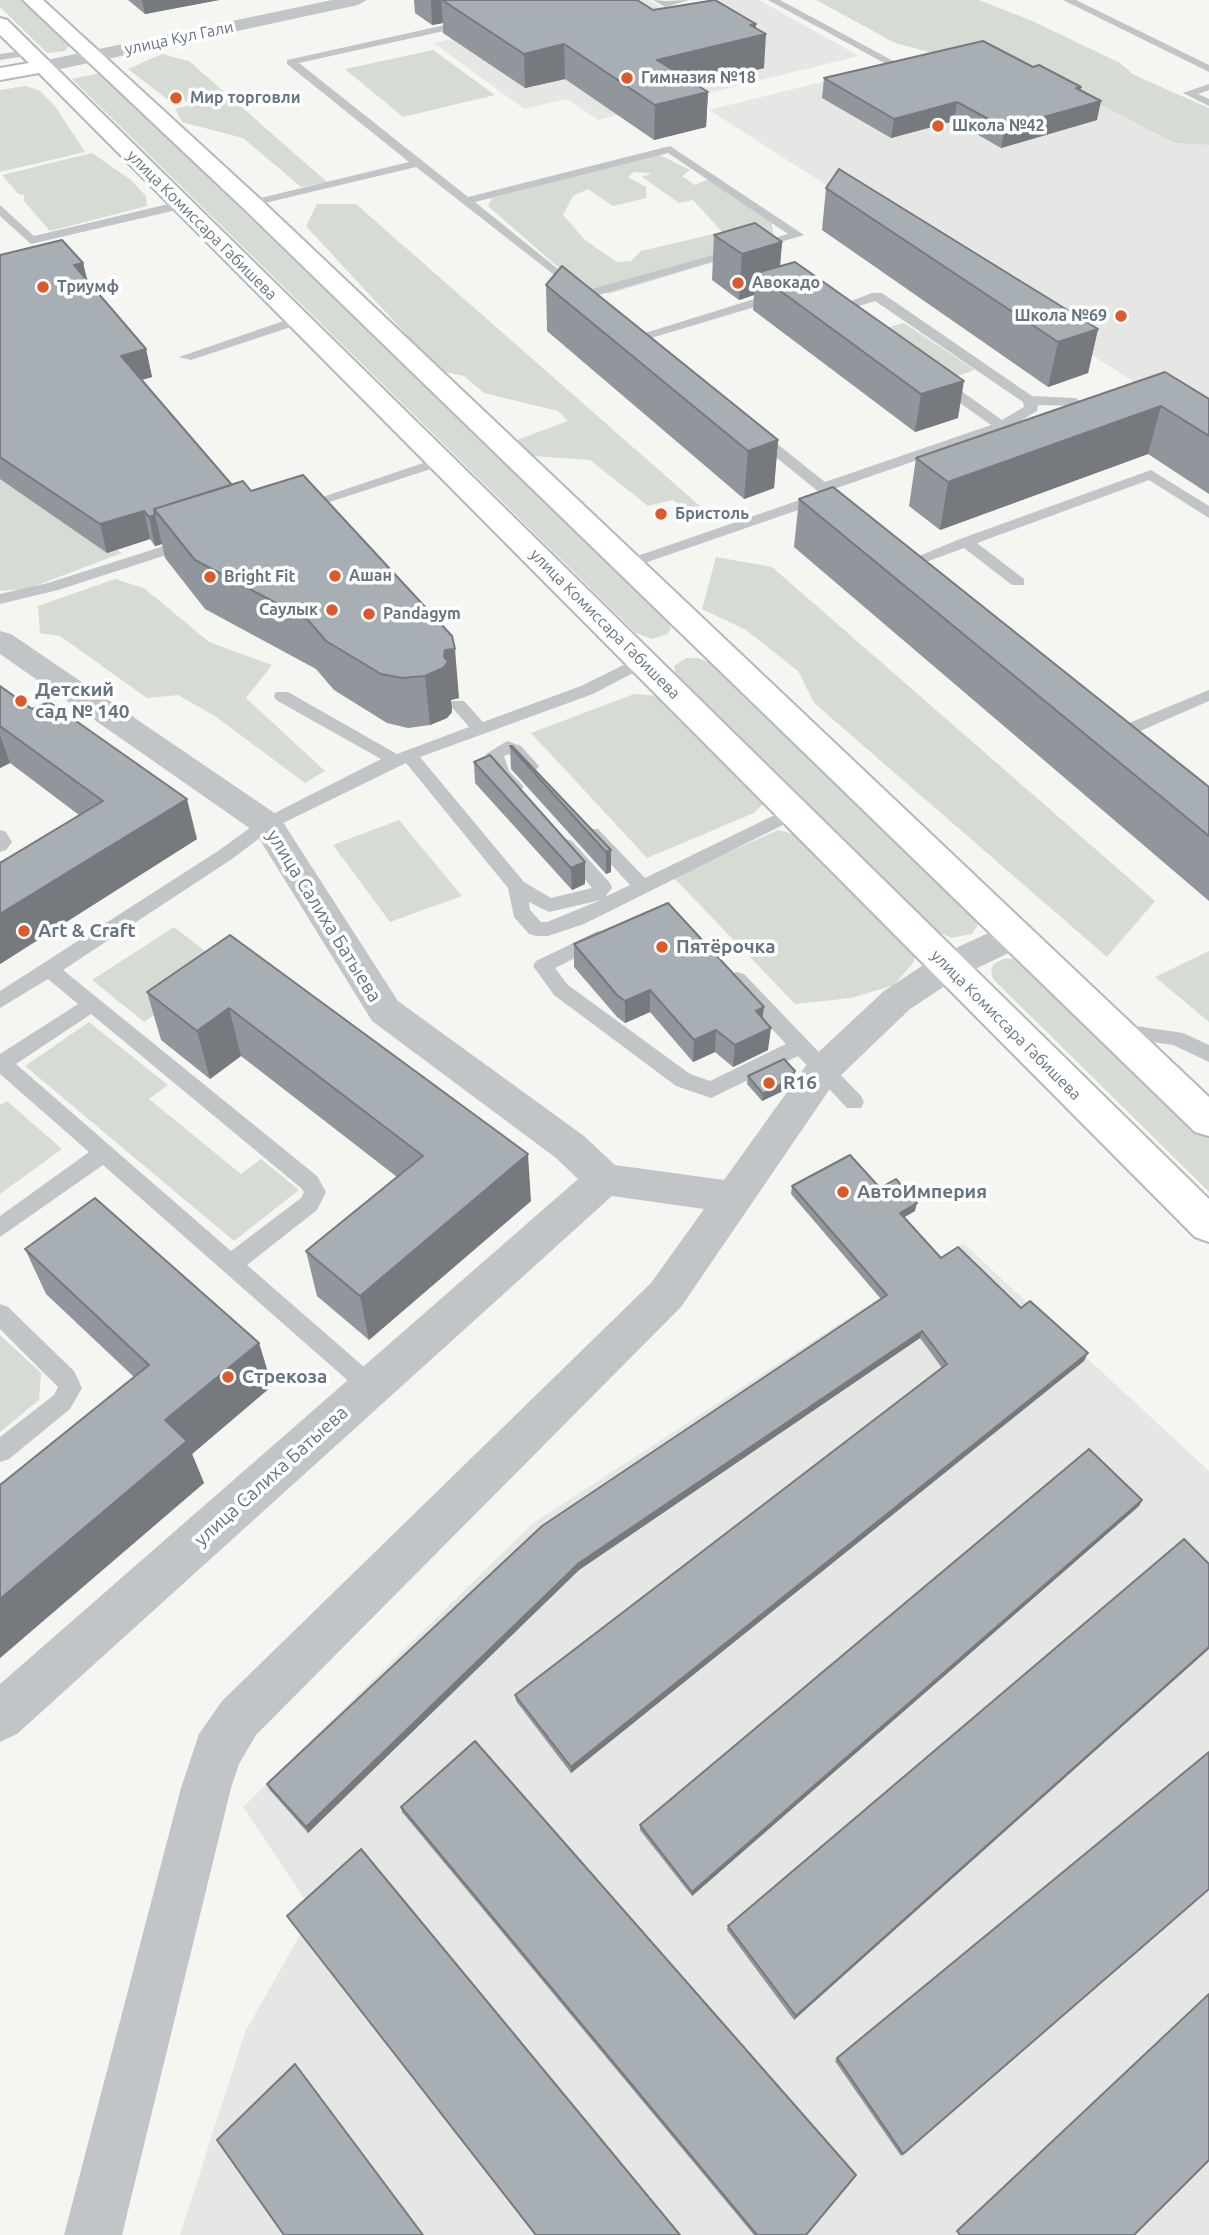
<!DOCTYPE html>
<html>
<head>
<meta charset="utf-8">
<style>
  body { margin:0 }
  canvas { display:block; background:#f5f6f2 }
</style>
</head>
<body>
<canvas width="1209" height="2235"></canvas>
<script>
const c = document.querySelector('canvas').getContext('2d');
c.lineJoin = 'round';
function fill(path, color) { c.fillStyle = color; c.fill(path, 'evenodd'); }
const shape = rows => new Path2D(rows.map(r => 'M' + r).join(''));
function stroke(path, color, width, dash) { c.strokeStyle = color; c.lineWidth = width; c.lineCap = dash ? 'butt' : 'round'; c.setLineDash(dash || []); c.stroke(path); }
function drawText(font, color, halo, rows, align = 'center') {
  c.font = font + ' Ubuntu,sans-serif'; c.lineWidth = 7; c.setLineDash([]); c.textBaseline = 'middle'; c.strokeStyle = halo; c.fillStyle = color; for (const [text, x, y, turn = 0] of rows) {
    c.save(); c.translate(x, y); c.rotate((+turn || 0) * Math.PI / 180); c.textAlign = isNaN(turn) ? turn : align; if (halo) c.strokeText(text, 0, 0); c.fillText(text, 0, 0); c.restore();
  }
}
fill(shape([
  [627,0,649,0,669,12,721,0,759,0,859,56,598,120,567,99,524,109,434,43],
  [922,57,1073,91,1175,143,1209,145,1209,430,709,110],
  [963,1243,1209,1471,1209,2235,180,2235,245,2032,313,1912,243,1807,532,1524]
]), '#e6e7e5');
fill(shape([
  [0,0,23,0,69,46,65,51,47,53,0,7],
  [816,0,979,0,1030,20,1120,63,1134,75,1209,108,1209,145,1175,143,1073,91,895,43],
  [433,50,495,95,403,117,345,69],
  [162,54,189,61,327,182,301,187,243,138,182,122,175,109,189,105,182,97,167,99,128,69],
  [100,73,668,622,671,628,668,634,651,639,636,633,72,79],
  [26,86,40,91,55,106,85,152,0,172,0,90],
  [92,153,131,180,146,196,147,206,50,231,24,201,24,195,18,194,2,175],
  [658,154,690,170,682,176,695,185,711,178,771,219,774,238,727,258,611,293,589,294,488,206,492,198],
  [634,172,652,173,642,177,679,203,693,200,722,232,641,251,631,261,617,262,585,240,563,215,573,196,588,189,613,206,646,198,646,187,628,177],
  [317,204,356,204,717,521,696,520,673,500,648,506,590,460,532,456,517,440,568,421,558,411,484,393,464,376,440,371,306,226],
  [904,323,975,370,957,376,886,328],
  [0,471,122,553,27,589,0,591],
  [716,557,772,567,1155,901,1107,957,814,703,798,671,746,630,702,609],
  [115,579,144,588,209,642,272,665,246,698,325,771,305,783,215,716,178,695,147,698,60,636,40,633,38,606],
  [686,658,698,658,711,663,973,913,978,925,972,934,951,938,935,930,676,676,674,666],
  [634,694,657,696,764,803,754,813,647,858,531,733],
  [399,820,462,896,390,922,333,845],
  [778,830,804,837,917,951,913,963,894,985,851,998,795,1004,673,877],
  [174,927,226,967,144,1022,92,980],
  [1209,951,1209,1022,1155,977],
  [1016,958,1028,963,1209,1136,1209,1192,993,979,991,970,994,964,1003,959],
  [89,1022,168,1085,149,1099,241,1174,261,1159,299,1190,234,1241,25,1066],
  [7,1101,62,1149,0,1194,0,1105],
  [0,1335,41,1373,39,1400,0,1432]
]), '#d6dcd3');
const secondary = shape([
  [23,0,43,0,260,199,1209,1097,1209,1136,1195,1132,244,209,23,0],
  [0,18,7,20,1209,1199,1209,1242,1195,1237,39,73,0,80,0,68,29,63,0,35,0,18]
]);
stroke(secondary, '#b4b8bc', 4);
fill(shape([
  [653,0,666,1,689,0,665,7,653,0],
  [768,0,780,0,910,70,901,72,768,0],
  [1063,0,1076,0,1209,65,1209,72,1063,0],
  [472,19,476,24,299,63,468,197,670,146,804,235,585,299,416,167,248,207,248,201,409,162,287,64,287,60,472,19],
  [668,153,788,234,585,291,475,202,668,153],
  [28,50,33,53,32,55,0,60,0,54,28,50],
  [1209,84,1209,90,1198,94,1209,99,1209,106,1183,93,1209,84],
  [181,201,187,205,185,208,31,244,0,216,0,205,34,236,181,201],
  [780,291,786,295,785,298,641,341,629,338,780,291],
  [872,293,882,293,1032,396,1075,398,1082,402,1075,406,1038,405,1037,411,1007,429,834,489,838,494,836,497,633,567,623,567,623,561,820,493,751,437,751,431,761,431,825,482,991,425,933,384,933,378,943,378,1002,420,1024,407,1023,402,875,301,846,310,850,314,843,318,830,309,872,293],
  [298,316,303,317,303,323,191,360,179,357,298,316],
  [441,457,446,458,446,464,305,510,300,511,293,507,441,457],
  [1151,470,1209,506,1209,518,1149,480,977,543,1024,579,1024,585,1012,585,964,548,915,566,907,561,960,539,1151,470],
  [189,538,194,540,194,546,58,590,0,604,0,594,48,583,189,538],
  [642,656,648,657,648,665,593,694,420,757,524,882,551,898,592,888,557,845,566,839,572,841,610,883,612,888,605,897,630,885,586,837,583,833,586,829,598,829,645,878,787,809,799,809,802,813,799,817,584,924,548,936,536,936,529,934,514,917,508,888,406,763,273,828,232,859,63,970,317,1176,326,1192,317,1210,247,1265,379,1380,383,1387,379,1394,371,1397,363,1394,103,1165,0,1237,0,1216,89,1152,0,1074,0,1054,78,1004,48,979,0,1008,0,991,218,851,261,820,381,759,276,700,274,696,276,692,288,692,397,754,469,727,450,705,452,701,464,701,483,722,581,686,642,656],
  [601,900,547,922,541,922,530,910,529,902,549,912,601,900],
  [91,1014,301,1188,304,1192,301,1198,231,1251,16,1064,91,1014],
  [1209,690,1209,701,1129,736,1117,736,1114,732,1117,728,1209,690],
  [507,741,521,746,539,766,536,770,524,770,509,754,504,756,509,771,524,787,515,793,509,791,495,777,486,754,507,741],
  [0,830,6,832,12,842,6,850,0,852,0,830],
  [598,931,605,933,608,938,605,943,555,968,568,985,690,1074,710,1081,786,1044,730,984,727,979,730,974,737,972,744,974,861,1096,864,1102,861,1108,847,1108,798,1056,711,1098,676,1086,554,995,533,966,536,961,598,931],
  [1116,1023,1183,1033,1209,1045,1209,1062,1173,1045,1109,1036,1106,1031,1109,1026,1116,1023],
  [0,1304,8,1307,74,1371,82,1388,70,1409,9,1459,0,1462,0,1437,54,1395,58,1387,0,1329,0,1304]
]), '#c1c5c8');
fill(shape([
  [332,0,367,0,358,5,42,73,32,67,42,61,332,0],
  [0,631,11,634,279,816,398,1001,584,1136,615,1165,724,1180,810,1060,884,991,934,958,1004,926,1016,923,1028,926,1034,935,1028,944,960,976,910,1009,836,1080,681,1307,256,1735,239,1764,231,1788,122,2235,64,2235,181,1788,199,1734,222,1701,651,1283,704,1209,612,1196,17,1734,0,1742,0,1684,578,1179,556,1158,372,1021,255,832,0,654,0,631]
]), '#c1c5c8');
fill(secondary, '#fff');
fill(shape([
  [128,0,219,0,145,14],
  [414,0,637,0,653,10,756,24,756,28,764,68,697,85,708,92,706,127,654,140,565,79,525,88,443,33,443,23,432,25,415,13],
  [1033,67,1081,87,1081,91,1097,120,1001,148,954,121,891,138,822,98,824,78],
  [826,188,1098,329,1088,373,1048,387,822,230],
  [714,235,782,242,780,266,958,418,915,432,753,310,754,295,739,300,712,280],
  [0,255,83,263,88,282,146,349,152,377,141,380,232,485,251,491,459,698,451,700,452,712,447,718,430,725,408,728,387,723,334,690,316,669,205,609,165,558,162,544,155,546,150,539,107,553,0,479],
  [546,285,778,440,774,488,744,499,547,331],
  [1165,372,1209,399,1209,494,1148,454,940,530,909,506,916,458],
  [799,499,1209,787,1209,901,794,547],
  [0,686,197,839,0,964,0,863,79,815,10,763,0,768],
  [510,746,611,850,611,872,606,874,511,769],
  [474,762,585,862,585,884,572,890,475,783],
  [230,935,531,1201,369,1340,317,1296,306,1251,397,1177,241,1056,210,1079,161,1040,147,992],
  [574,944,763,1019,768,1050,733,1067,715,1052,693,1062,650,1012,625,1023,617,1017,574,967],
  [795,1071,794,1078,785,1090,762,1101,747,1084,748,1076],
  [792,1186,880,1188,915,1211,904,1217,941,1258,1021,1308,1084,1361,571,1773,516,1701,515,1695,942,1368,920,1338,579,1570,308,1833,269,1789,267,1784,881,1299,791,1194],
  [25,1249,259,1343,272,1386,192,1454,204,1483,0,1658,0,1485,134,1377,46,1294],
  [1142,1500,1139,1506,692,1896,640,1830,640,1825],
  [1209,1564,794,2020,727,1930,728,1926],
  [401,1807,806,2235,754,2235,402,1812],
  [1209,1890,901,2156,835,2061,837,2058],
  [287,1916,680,2235,535,2235]
]), '#90969b');
fill(shape([
  [142,0,219,0,145,14],
  [431,0,441,0,443,23,432,25],
  [756,24,755,37,766,34,764,68,656,95,657,60],
  [564,44,565,79,525,88,524,54],
  [708,92,706,127,654,140,655,105],
  [1101,101,1097,120,1001,148,1005,128],
  [957,102,954,121,891,138,894,119],
  [782,242,778,288,756,273,754,295,739,300,742,254],
  [83,263,89,290,74,265],
  [1098,329,1088,373,1048,387,1058,342],
  [146,349,152,377,127,384,121,356],
  [964,381,958,418,915,432,921,394],
  [1161,406,1148,454,940,530,948,482],
  [778,440,774,488,744,499,748,451],
  [144,511,150,539,107,553,100,524],
  [155,515,162,544,155,546,149,517],
  [455,649,459,698,451,700,452,712,447,718,430,725,425,676,444,657,445,650],
  [0,735,10,763,0,768],
  [187,799,197,839,0,964,0,914],
  [611,850,611,872,606,874,606,852],
  [585,862,585,884,572,890,571,868],
  [650,990,650,1012,625,1023,625,1001],
  [764,1007,761,1029,756,1011],
  [229,1008,241,1056,210,1079,197,1031],
  [771,1028,768,1050,733,1067,735,1045],
  [716,1030,715,1052,693,1062,694,1040],
  [795,1071,794,1078,785,1090,762,1101,763,1094],
  [528,1154,531,1201,369,1340,360,1296],
  [917,1203,915,1211,898,1221,900,1213],
  [922,1331,920,1338,579,1570,308,1833,306,1827,579,1563],
  [259,1343,272,1386,192,1454,204,1483,0,1658,0,1599,165,1420],
  [1088,1353,1084,1361,571,1773,571,1767],
  [1142,1500,1139,1506,692,1896,692,1892],
  [1209,1647,1209,1649,794,2020,796,2016]
]), '#767a7e');
const building = shape([
  [442,0,637,0,653,10,715,0,756,24,750,25,766,34,657,60,708,92,655,105,564,44,524,54,442,0],
  [983,41,1033,67,1039,65,1081,87,1076,88,1101,101,1005,128,957,102,894,119,824,78,983,41],
  [839,169,1098,329,1058,342,826,188,839,169],
  [755,223,782,242,742,254,714,235,755,223],
  [62,240,83,263,74,265,146,349,121,356,232,485,154,509,155,515,149,517,144,511,100,524,0,457,0,255,62,240],
  [795,262,964,381,921,394,756,273,795,262],
  [562,266,778,440,748,451,546,285,562,266],
  [1165,372,1209,399,1209,436,1161,406,948,482,916,458,1165,372],
  [303,475,452,636,455,649,445,650,444,657,448,662,443,668,425,676,402,678,381,674,326,641,308,620,195,560,154,509,243,481,251,491,303,475],
  [833,487,1209,787,1209,836,799,499,833,487],
  [0,686,32,709,49,702,187,799,0,914,0,863,103,801,0,726,0,686],
  [510,746,512,746,611,850,606,852,510,746],
  [490,755,585,862,571,868,474,762,490,755],
  [668,903,764,1007,756,1011,771,1028,735,1045,716,1030,694,1040,650,990,625,1001,617,995,574,944,668,903],
  [230,935,528,1154,360,1296,306,1251,423,1156,229,1008,197,1031,147,992,230,935],
  [784,1059,795,1071,786,1082,763,1094,748,1076,784,1059],
  [850,1155,880,1188,896,1179,917,1203,900,1213,941,1258,958,1247,1021,1308,1030,1301,1088,1353,571,1767,515,1695,947,1364,922,1331,579,1563,306,1827,267,1784,542,1526,887,1295,792,1186,850,1155],
  [95,1198,259,1343,165,1420,187,1441,0,1599,0,1485,149,1365,25,1249,95,1198],
  [1089,1449,1142,1500,692,1892,640,1825,1089,1449],
  [1184,1539,1209,1564,1209,1647,796,2016,728,1926,1184,1539],
  [475,1741,856,2175,806,2235,757,2235,401,1807,475,1741],
  [1209,1752,1209,1889,903,2154,837,2058,1209,1752],
  [361,1849,680,2235,536,2235,287,1916,361,1849],
  [1209,1994,1209,2160,1134,2235,960,2235,957,2231,1209,1994],
  [295,2064,423,2235,284,2235,217,2140,295,2064]
]);
fill(building, '#a8afb4');
stroke(building, '#767a7e', 2);
for (const [x, y, r, color] of [
  [627,78,7,"#dc592c"],
  [176,98,7,"#dc592c"],
  [938,126,7,"#dc592c"],
  [738,283,7,"#dc592c"],
  [43,287,7,"#dc592c"],
  [1121,316,7,"#dc592c"],
  [661,514,7,"#dc592c"],
  [335,576,7,"#dc592c"],
  [210,577,7,"#dc592c"],
  [332,610,7,"#dc592c"],
  [369,614,7,"#dc592c"],
  [21,701,7,"#dc592c"],
  [24,931,7,"#dc592c"],
  [662,947,7,"#dc592c"],
  [769,1083,7,"#dc592c"],
  [843,1192,7,"#dc592c"],
  [228,1377,7,"#dc592c"]
]) { const dot = new Path2D(); dot.arc(x, y, r, 0, 2 * Math.PI); c.fillStyle = color; c.fill(dot); stroke(dot, '#fff', 2.5); }
drawText('16px', '#667582', '#fff', [
  ["улица Кул Гали",179,38,-12],
  ["улица Комиссара Габишева",202,225,45],
  ["улица Комиссара Габишева",605,624,45],
  ["улица Комиссара Габишева",1006,1025,45]
]);
drawText('bold 16px', '#667582', '#fff', [
  ["Гимназия №18",641,78],
  ["Мир торговли",190,98],
  ["Школа №42",952,126],
  ["Авокадо",752,283],
  ["Триумф",57,287],
  ["Школа №69",1107,316,"right"],
  ["Бристоль",675,514],
  ["Ашан",349,576],
  ["Bright Fit",224,577],
  ["Саулык",318,610,"right"],
  ["Pandagym",383,614]
], 'left');
drawText('bold 19px', '#667582', '#fff', [
  ["Детский",35,690],
  ["сад № 140",35,712],
  ["Art & Craft",38,931],
  ["Пятёрочка",676,947],
  ["R16",783,1083],
  ["АвтоИмперия",857,1192],
  ["Стрекоза",242,1377]
], 'left');
drawText('19px', '#667582', '#fff', [
  ["улица Салиха Батыева",324,916,58],
  ["улица Салиха Батыева",271,1476,-42]
]);
</script>
</body>
</html>
